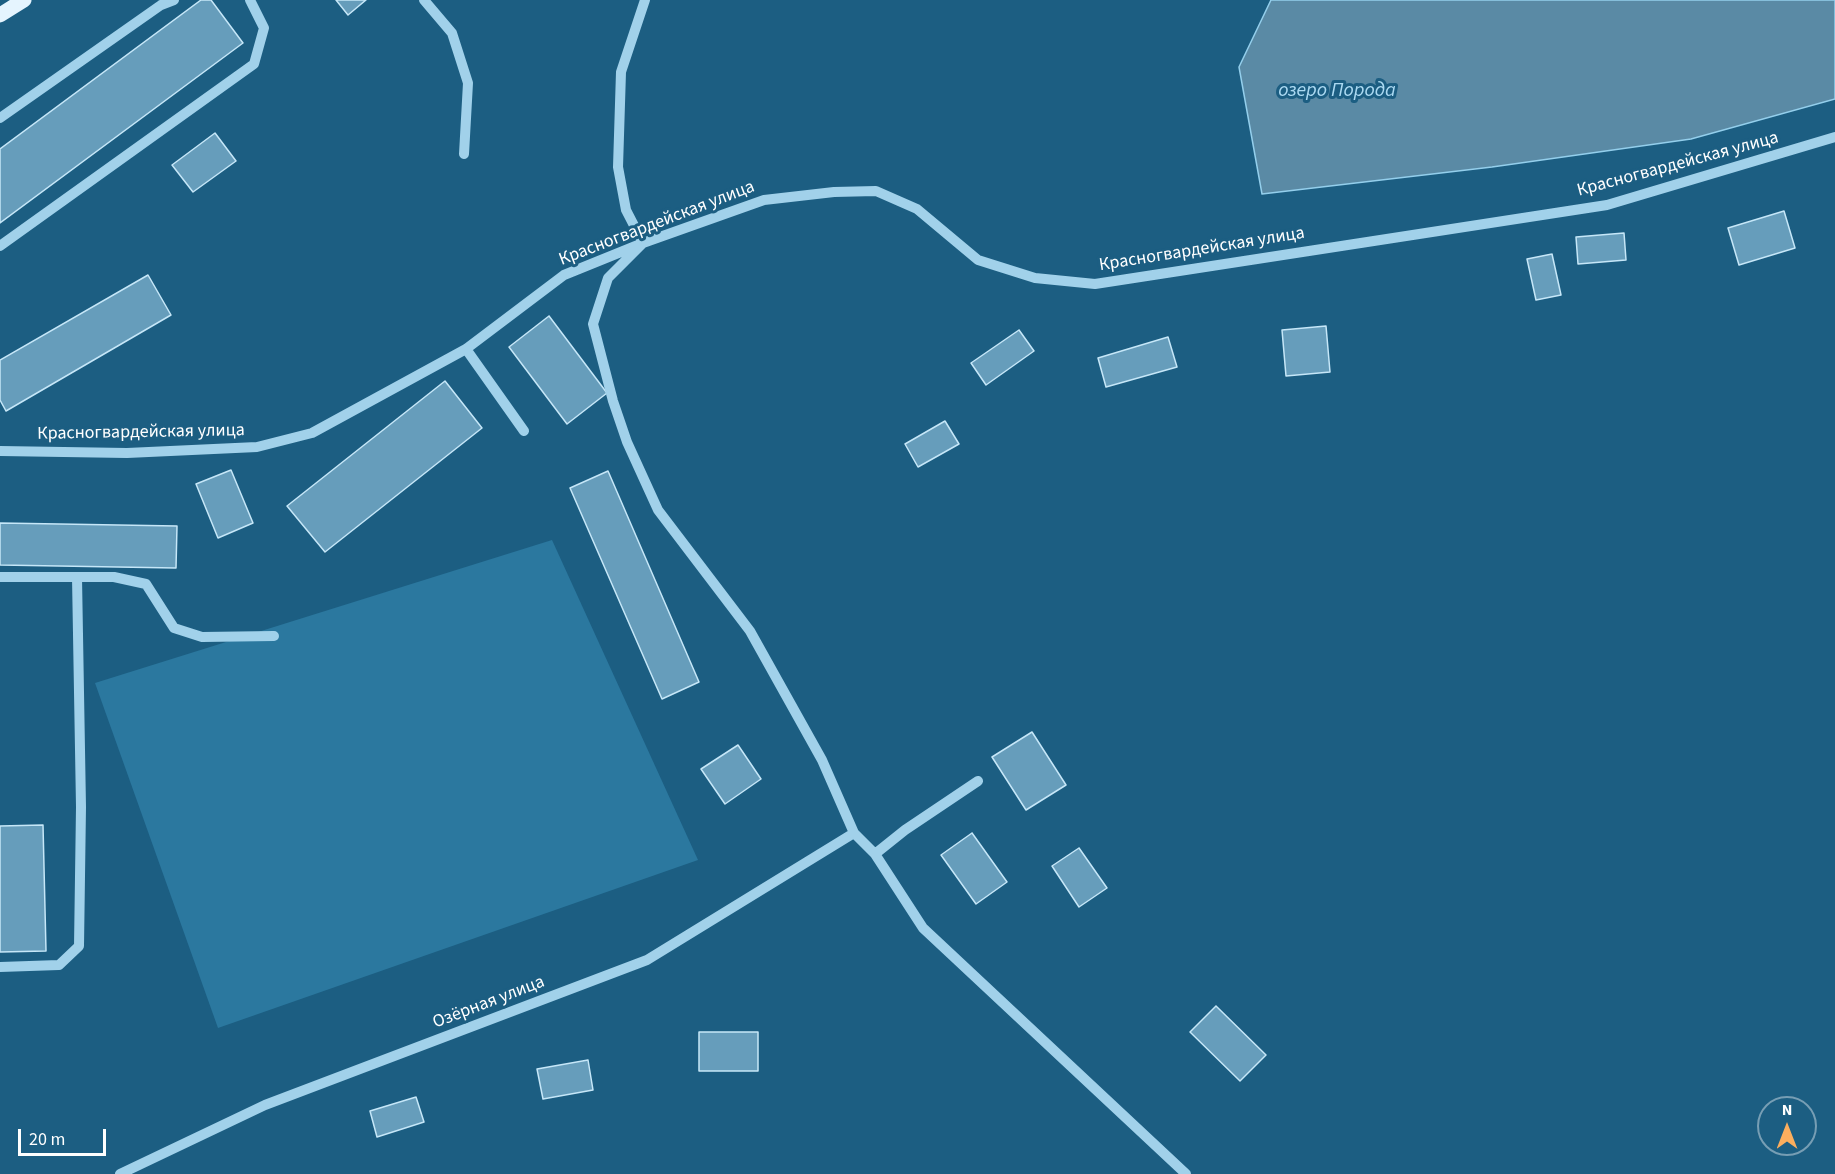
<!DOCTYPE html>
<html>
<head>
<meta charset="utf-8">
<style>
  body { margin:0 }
  #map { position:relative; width:1835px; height:1174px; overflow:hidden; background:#1c5e82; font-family:"Source Sans 3",sans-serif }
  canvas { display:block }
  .north { position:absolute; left:1757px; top:1096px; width:60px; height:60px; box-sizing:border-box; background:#1c5e82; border:2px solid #779eb4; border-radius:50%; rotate:0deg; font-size:16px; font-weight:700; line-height:24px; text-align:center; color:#fff }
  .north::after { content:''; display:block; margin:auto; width:21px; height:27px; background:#fbae5e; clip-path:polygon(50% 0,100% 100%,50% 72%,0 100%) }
  .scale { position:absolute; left:18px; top:1129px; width:88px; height:27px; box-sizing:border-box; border:3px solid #fff; border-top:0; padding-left:8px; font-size:18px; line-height:21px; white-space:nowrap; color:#fff; -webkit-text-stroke:4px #1c5e82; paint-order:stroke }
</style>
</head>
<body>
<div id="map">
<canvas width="1835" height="1174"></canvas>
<div class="north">N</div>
<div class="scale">20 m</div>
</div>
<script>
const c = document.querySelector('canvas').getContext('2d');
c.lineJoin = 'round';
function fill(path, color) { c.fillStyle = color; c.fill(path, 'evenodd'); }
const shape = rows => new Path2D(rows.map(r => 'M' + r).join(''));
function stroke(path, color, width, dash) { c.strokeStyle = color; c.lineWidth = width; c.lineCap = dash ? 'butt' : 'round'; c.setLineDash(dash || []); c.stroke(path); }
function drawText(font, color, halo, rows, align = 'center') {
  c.font = font + ' "Source Sans 3",sans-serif'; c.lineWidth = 6; c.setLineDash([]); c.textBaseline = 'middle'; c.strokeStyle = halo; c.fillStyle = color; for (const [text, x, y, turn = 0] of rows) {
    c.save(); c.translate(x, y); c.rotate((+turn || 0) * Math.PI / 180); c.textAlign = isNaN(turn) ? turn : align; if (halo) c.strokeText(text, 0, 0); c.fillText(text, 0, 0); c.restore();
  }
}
fill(shape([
  [552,540,698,860,218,1028,95,683]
]), '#2b789f');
const water = shape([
  [1271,0,1835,0,1835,99,1691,139,1492,167,1262,194,1239,67,1271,0]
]);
fill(water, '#5a8aa5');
stroke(water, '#94cfec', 1.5);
const building = shape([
  [201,0,211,0,243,43,0,223,0,149,201,0],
  [336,0,366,0,348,15,336,0],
  [215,133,236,161,193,192,172,165,215,133],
  [1784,211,1795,248,1739,265,1728,228,1784,211],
  [1624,233,1626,260,1578,264,1576,237,1624,233],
  [1552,254,1561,295,1536,300,1527,259,1552,254],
  [148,275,171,315,6,411,0,400,0,360,148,275],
  [549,316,607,393,567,424,509,347,549,316],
  [1326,326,1330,372,1286,376,1282,330,1326,326],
  [1019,330,1034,351,986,385,971,363,1019,330],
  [1168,337,1177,367,1106,387,1098,358,1168,337],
  [445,381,482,428,325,552,287,506,445,381],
  [945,421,959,444,918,467,905,444,945,421],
  [231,470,253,523,218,538,196,484,231,470],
  [608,471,699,682,662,699,570,488,608,471],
  [0,523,177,526,176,568,0,565,0,523],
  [1032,732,1066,785,1026,810,992,757,1032,732],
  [738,745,761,779,725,804,701,769,738,745],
  [43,825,46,951,0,952,0,826,43,825],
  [972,833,1007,882,976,904,941,855,972,833],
  [1079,848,1107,888,1079,907,1052,866,1079,848],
  [1216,1006,1266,1055,1240,1081,1190,1032,1216,1006],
  [699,1032,758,1032,758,1071,699,1071,699,1032],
  [588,1060,593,1090,543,1099,537,1069,588,1060],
  [416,1097,424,1122,377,1137,370,1111,416,1097]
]);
fill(building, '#669dbb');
stroke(building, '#c6e7f8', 1.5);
stroke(shape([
  [424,0,452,33,468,83,464,154],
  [645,0,621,72,618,167,626,210,643,243,608,278,593,324,613,401,627,442,658,510,750,631,822,760,854,833,875,854,923,928,1186,1174],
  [0,118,161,5,174,0],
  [0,246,254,64,264,28,250,0],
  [466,349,524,431],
  [0,451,127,453,257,447,312,433,466,349,564,275,643,243,764,200,834,192,876,191,917,209,978,260,1035,278,1095,284,1607,205,1835,137],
  [0,577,114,577,146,584,174,628,202,637,274,636],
  [875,854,905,830,978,781],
  [0,967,59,965,79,946,81,807,77,577],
  [120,1174,265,1105,647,960,854,833]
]), '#a1d1ea', 10);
stroke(shape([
  [0,15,24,0]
]), '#e5f4fe', 15);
drawText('18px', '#fff', '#1c5e82', [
  ["Красногвардейская улица",1678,165,-15],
  ["Красногвардейская улица",657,224,-21],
  ["Красногвардейская улица",1202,250,-9],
  ["Красногвардейская улица",141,433,-1],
  ["Озёрная улица",489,1003,-21]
]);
drawText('italic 20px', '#acdaf2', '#1c5e82', [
  ["озеро Порода",1337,92]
]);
</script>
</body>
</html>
